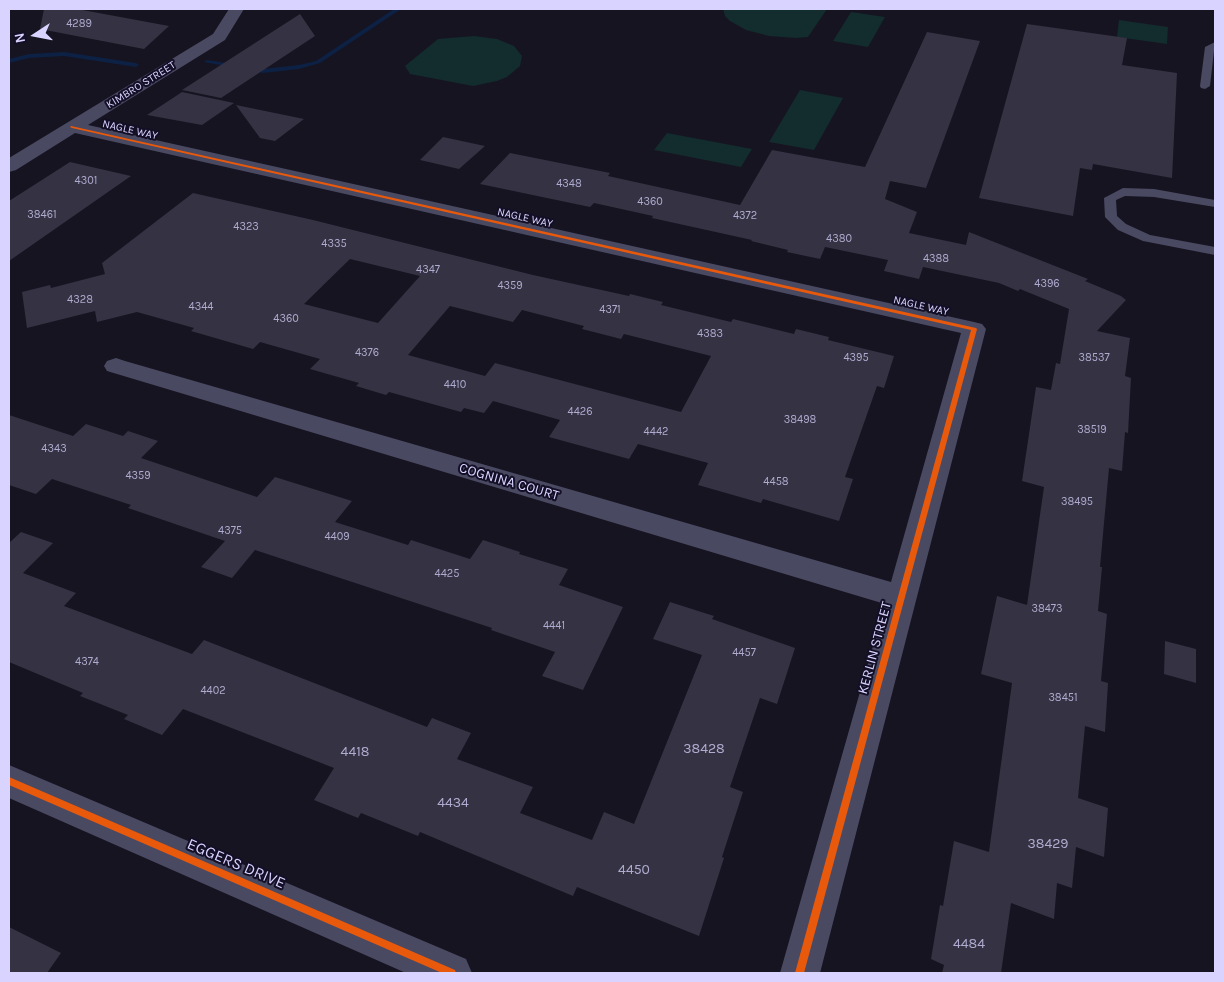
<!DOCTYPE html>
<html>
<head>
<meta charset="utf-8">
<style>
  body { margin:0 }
  #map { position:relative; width:1224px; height:982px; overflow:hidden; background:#161421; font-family:Karla,sans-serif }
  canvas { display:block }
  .frame { position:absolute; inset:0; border:10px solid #d9d4ff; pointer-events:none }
  .north { position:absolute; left:10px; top:10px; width:50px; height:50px; -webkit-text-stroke:4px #130f26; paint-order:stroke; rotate:259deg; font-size:14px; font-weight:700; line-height:20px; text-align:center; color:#d9d4ff }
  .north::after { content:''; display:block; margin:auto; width:18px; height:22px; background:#d9d4ff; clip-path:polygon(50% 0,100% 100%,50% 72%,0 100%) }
</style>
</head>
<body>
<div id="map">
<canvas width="1224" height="982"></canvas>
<div class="frame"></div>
<div class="north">N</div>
</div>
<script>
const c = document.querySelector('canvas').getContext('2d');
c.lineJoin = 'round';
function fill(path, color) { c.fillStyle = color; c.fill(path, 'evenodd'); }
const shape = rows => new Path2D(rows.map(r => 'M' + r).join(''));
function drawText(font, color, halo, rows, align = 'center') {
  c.font = font + ' Karla,sans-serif'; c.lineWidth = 4; c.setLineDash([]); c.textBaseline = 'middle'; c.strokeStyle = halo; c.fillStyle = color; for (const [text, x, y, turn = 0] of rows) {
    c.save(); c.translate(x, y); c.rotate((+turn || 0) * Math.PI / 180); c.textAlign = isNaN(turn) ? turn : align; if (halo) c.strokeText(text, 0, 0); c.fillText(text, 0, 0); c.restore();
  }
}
fill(shape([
  [723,9,827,9,808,37,796,38,769,36,746,30,730,21,725,16],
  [851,12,885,17,868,47,833,41],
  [1119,20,1168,27,1167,44,1117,37],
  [474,36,497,39,514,46,522,56,520,66,507,77,497,81,473,86,410,74,405,66,438,39],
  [800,90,843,98,814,150,769,142],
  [667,133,752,149,741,167,654,150]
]), '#132c2d');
fill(shape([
  [394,9,401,9,320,63,299,69,263,73,204,62,207,60,263,69,299,65,316,61,394,9],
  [64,52,136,63,139,65,136,67,64,56,29,58,9,63,9,59,29,54,64,52]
]), '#0d2144');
fill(shape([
  [44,9,77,9,169,26,144,49,40,29],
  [300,14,315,36,221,98,182,90],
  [1027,24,1127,38,1122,65,1177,73,1172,178,1093,164,1092,170,1080,168,1073,216,979,198],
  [927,32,980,41,926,188,890,181,885,199,917,212,909,233,966,245,969,232,1088,279,1085,281,1121,296,1126,300,1097,331,1130,338,1125,376,1131,378,1128,433,1125,432,1122,471,1109,468,1100,567,1102,567,1098,611,1107,614,1101,681,1108,683,1105,732,1085,726,1078,798,1108,808,1104,857,1076,847,1072,888,1057,883,1054,919,1011,903,1001,973,942,973,944,965,931,959,940,905,943,906,954,841,989,852,1012,683,981,674,997,596,1027,605,1044,487,1022,481,1036,387,1051,390,1056,363,1060,364,1069,309,1020,289,1018,291,999,283,923,267,919,279,884,271,888,260,825,247,820,259,787,252,788,250,751,241,752,240,652,218,653,216,594,203,590,207,480,184,510,153,610,173,608,176,740,205,772,150,865,167],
  [182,92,234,103,202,125,147,115],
  [236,105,304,119,275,141,260,138],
  [443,137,485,146,459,169,420,160],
  [70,162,131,176,9,261,9,201],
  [193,193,313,220,533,275,629,296,630,294,663,302,661,305,731,322,733,319,794,334,796,329,829,337,828,340,894,356,884,388,877,386,845,477,853,479,839,521,763,499,761,503,698,485,708,463,638,444,629,459,549,437,560,420,493,401,484,413,464,408,461,412,389,392,386,395,356,386,359,383,310,369,320,359,260,342,253,349,191,331,194,328,137,312,97,322,95,311,27,328,22,292,50,285,51,288,105,274,102,263],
  [350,259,420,276,378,323,304,304],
  [450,306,513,322,522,310,584,326,582,329,621,339,624,334,711,356,681,412,495,363,485,376,408,355],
  [9,415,73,436,86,424,123,436,128,431,158,441,141,458,257,497,275,477,352,501,335,522,408,545,411,540,470,559,483,540,520,552,519,554,568,569,559,585,623,607,583,690,542,676,555,652,491,630,492,628,255,550,232,578,201,567,225,541,128,508,131,505,52,479,36,494,9,485],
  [21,532,53,543,23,573,76,593,64,606,192,654,204,640,427,727,432,718,471,733,457,759,533,787,520,813,592,840,604,812,634,824,702,655,653,639,670,602,714,616,712,619,795,648,777,704,760,698,730,787,743,792,722,857,724,858,699,936,577,887,573,896,420,832,418,836,361,813,358,818,314,800,334,768,183,709,162,735,124,719,128,715,80,696,83,693,9,662,9,543],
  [1165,641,1196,649,1196,683,1164,674],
  [9,927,61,953,47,973,9,973]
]), '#343243');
fill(shape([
  [1215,42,1210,86,1205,89,1201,88,1200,86,1205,47,1215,42],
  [1123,188,1154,189,1215,200,1215,207,1154,197,1125,196,1116,200,1117,216,1126,224,1150,235,1215,247,1215,255,1143,241,1118,230,1105,217,1104,198,1123,188]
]), '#4a4962');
fill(shape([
  [229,9,244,9,225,40,88,125,974,322,982,324,986,329,820,973,780,973,885,604,107,371,104,366,107,361,116,358,125,361,891,582,961,333,75,133,16,170,9,172,9,158,213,34,229,9],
  [9,765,466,959,472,973,406,973,9,798,9,765]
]), '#4a4962');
fill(shape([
  [71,126,976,328,977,329,804,973,795,973,971,330,72,128,70,127,71,126],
  [9,777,455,970,456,973,442,973,9,785,9,777]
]), '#e8590c');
drawText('11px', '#b0acd0', null, [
  ["4289",79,24],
  ["4301",86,181],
  ["4348",569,184],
  ["4360",650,202],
  ["38461",42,215],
  ["4372",745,216],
  ["4323",246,227],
  ["4380",839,239],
  ["4335",334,244],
  ["4388",936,259],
  ["4347",428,270],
  ["4396",1047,284],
  ["4359",510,286],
  ["4328",80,300],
  ["4344",201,307],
  ["4371",610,310],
  ["4360",286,319],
  ["4383",710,334],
  ["4376",367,353],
  ["4395",856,358],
  ["38537",1094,358],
  ["4410",455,385],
  ["4426",580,412],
  ["38498",800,420],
  ["38519",1092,430],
  ["4442",656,432],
  ["4343",54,449],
  ["4359",138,476],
  ["4458",776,482],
  ["38495",1077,502],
  ["4375",230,531],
  ["4409",337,537],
  ["4425",447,574],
  ["38473",1047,609],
  ["4441",554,626],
  ["4457",744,653],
  ["4374",87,662],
  ["4402",213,691],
  ["38451",1063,698]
]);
drawText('11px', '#d9d4ff', '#130f26', [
  ["KIMBRO STREET",141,85,-32],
  ["NAGLE WAY",130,130,13],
  ["NAGLE WAY",525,218,13],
  ["NAGLE WAY",921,306,13]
]);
drawText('14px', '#d9d4ff', '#130f26', [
  ["COGNINA COURT",509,482,16],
  ["KERLIN STREET",875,648,-75]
]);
drawText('14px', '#b0acd0', null, [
  ["38428",704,749],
  ["4418",355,752],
  ["4434",453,803],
  ["38429",1048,844],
  ["4450",634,870],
  ["4484",969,944]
]);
drawText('16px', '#d9d4ff', '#130f26', [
  ["EGGERS DRIVE",236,864,23]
]);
</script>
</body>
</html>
